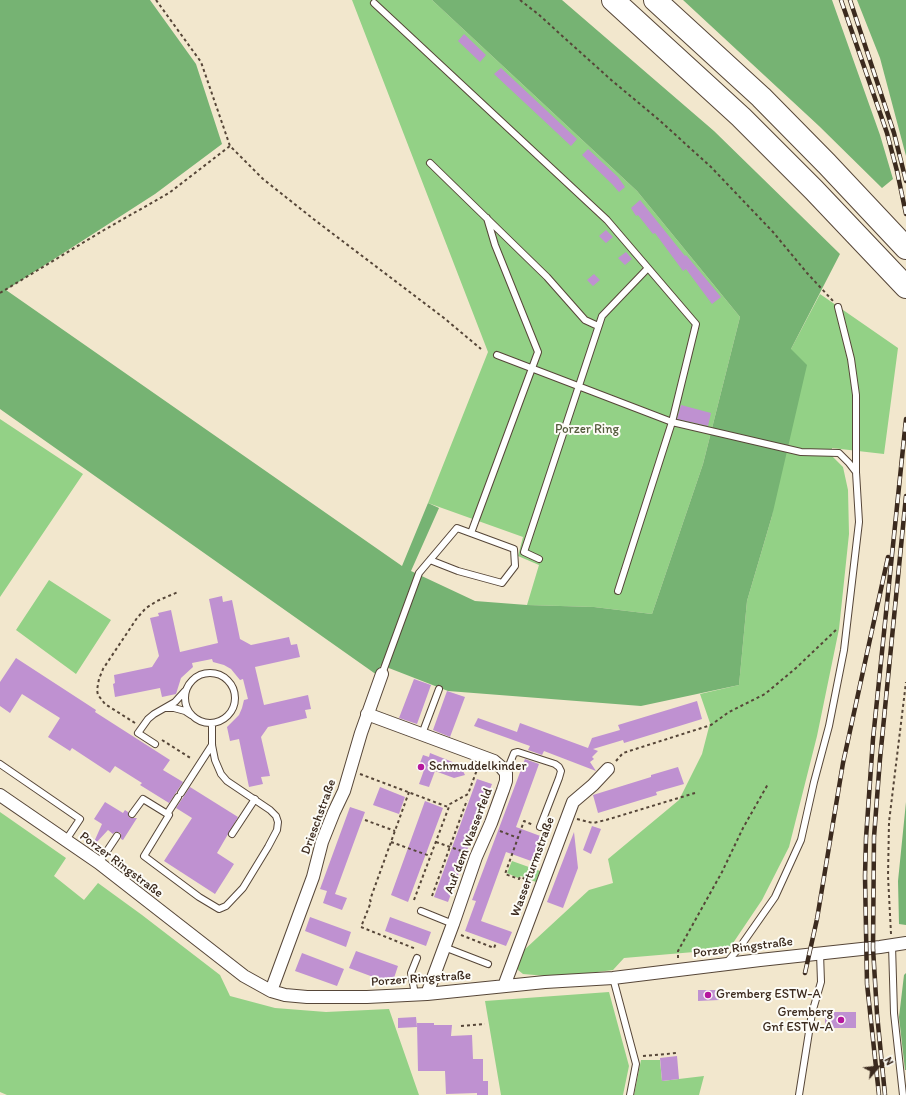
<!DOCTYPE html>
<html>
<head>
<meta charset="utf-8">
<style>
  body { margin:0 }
  #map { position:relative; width:906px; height:1095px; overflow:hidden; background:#f2e7cd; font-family:Itim,sans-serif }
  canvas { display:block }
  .north { position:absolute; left:858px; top:1047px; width:40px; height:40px; -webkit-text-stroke:3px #fdfcf7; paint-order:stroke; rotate:62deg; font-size:11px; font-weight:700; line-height:16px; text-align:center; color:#3b2a1e }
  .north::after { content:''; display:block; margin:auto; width:14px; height:18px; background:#3b2a1e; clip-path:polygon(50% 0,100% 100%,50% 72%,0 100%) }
</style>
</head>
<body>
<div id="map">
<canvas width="906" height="1095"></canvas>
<div class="north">N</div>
</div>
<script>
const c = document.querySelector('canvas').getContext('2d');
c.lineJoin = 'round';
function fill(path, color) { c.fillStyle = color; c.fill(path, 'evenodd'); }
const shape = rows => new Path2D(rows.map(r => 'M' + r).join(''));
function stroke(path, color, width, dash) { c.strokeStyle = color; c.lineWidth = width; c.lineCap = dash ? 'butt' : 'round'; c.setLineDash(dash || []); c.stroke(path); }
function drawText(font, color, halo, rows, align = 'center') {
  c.font = font + ' Itim,sans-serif'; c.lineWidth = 4; c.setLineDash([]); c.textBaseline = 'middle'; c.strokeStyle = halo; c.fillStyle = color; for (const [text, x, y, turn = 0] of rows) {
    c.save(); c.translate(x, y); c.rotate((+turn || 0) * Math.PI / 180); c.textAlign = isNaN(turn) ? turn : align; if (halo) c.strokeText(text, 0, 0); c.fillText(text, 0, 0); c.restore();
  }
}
fill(shape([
  [352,0,432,0,637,191,740,317,703,464,652,614,594,607,527,605,539,565,518,556,523,537,428,503,488,352],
  [820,294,898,348,884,454,832,448,832,456,843,467,848,490,849,534,839,629,817,736,789,847,762,900,729,949,624,958,613,970,558,977,523,974,518,970,518,963,523,951,589,890,613,883,608,859,679,800,702,754,710,723,700,694,739,685,747,601,772,516,791,349],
  [0,419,83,474,0,597],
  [49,580,111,620,76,674,16,630],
  [0,812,66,858,54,876,84,900,98,883,142,915,220,975,230,996,275,1008,326,1012,389,1009,419,1095,7,1095,0,1092],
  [512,861,540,871,536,882,521,876,518,878,507,873],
  [609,992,629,1066,623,1095,501,1095,485,1001],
  [641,1060,660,1060,662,1081,704,1076,699,1095,634,1095]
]), '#93d186');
fill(shape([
  [0,0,150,0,196,64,222,144,155,194,6,290,402,566,428,503,439,508,411,571,475,601,527,605,594,607,652,614,703,464,740,317,637,191,432,0,562,0,714,131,840,254,791,349,807,365,772,516,747,601,739,685,641,706,448,691,381,665,377,675,0,409],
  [683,0,832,0,880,135,893,179,882,188,819,126],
  [857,0,906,0,906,156,880,58],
  [906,802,906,925,899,924,898,881],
  [906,973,906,1070,905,1070,899,1017,904,975]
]), '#76b373');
fill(shape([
  [464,34,486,55,480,62,458,41],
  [501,68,577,139,571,146,494,74],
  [588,149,618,177,625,187,619,192,612,184,582,155],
  [640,200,685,256,686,255,721,297,712,304,686,269,683,271,655,233,653,234,638,215,636,216,631,208],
  [606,230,613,237,606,243,599,236],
  [626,252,632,259,625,265,618,258],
  [594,274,600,280,593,286,587,280],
  [681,405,711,413,708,426,677,419],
  [222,596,223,602,232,600,240,639,251,645,289,637,291,645,297,644,300,657,255,667,264,705,308,695,311,709,305,710,307,718,268,727,261,737,270,776,261,777,263,784,249,787,239,739,230,741,227,727,239,715,242,708,244,700,248,699,243,679,240,680,231,669,224,665,213,662,212,659,192,663,193,667,181,678,176,694,162,697,160,688,115,697,113,684,115,683,114,675,152,667,159,656,150,618,159,616,158,613,171,610,180,652,218,643,209,599],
  [16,658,96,710,95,712,170,760,163,770,183,782,169,803,140,785,142,783,115,766,110,773,72,748,70,751,48,737,60,718,22,694,10,713,0,706,0,682],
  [414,679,431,685,417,724,399,718],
  [447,691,465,697,450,737,433,730],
  [697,701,702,719,624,743,623,740,593,749,598,751,592,757,594,759,590,762,596,771,544,751,542,755,528,750,530,746,474,726,478,718,517,732,520,723,588,748,592,738,620,730,618,725],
  [430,753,460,765,465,775,454,778,435,771,429,787,419,784,424,770,418,768,423,755,429,757],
  [525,759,539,764,516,827,543,837,534,862,506,852,481,921,512,932,506,946,465,931,476,901,472,900],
  [678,767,684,784,656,792,657,795,598,813,593,795,651,777,651,775],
  [477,779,492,784,448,902,434,897],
  [190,787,238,817,217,853,234,864,215,894,164,861,192,818,176,808],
  [380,787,405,797,399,814,373,805],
  [425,801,443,808,408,902,391,895],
  [105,802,123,813,125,810,128,812,128,815,130,818,137,818,123,840,121,839,121,834,119,832,115,832,113,834,108,830,96,843,94,842,102,824,94,819],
  [350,807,365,812,335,894,347,898,342,910,323,903,327,891,320,889],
  [592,826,601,829,591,854,583,850],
  [574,832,578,868,563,908,547,902],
  [310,917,351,932,346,947,305,931],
  [390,917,431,932,426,946,385,931],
  [356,951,398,966,392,984,349,968],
  [302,953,344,969,337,986,295,971],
  [698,990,718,990,719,1000,698,1001],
  [825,1012,856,1012,856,1028,825,1028],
  [416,1017,417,1027,398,1028,398,1018],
  [417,1023,434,1023,434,1025,452,1025,451,1036,472,1035,473,1059,483,1059,483,1081,488,1081,488,1095,477,1095,477,1093,446,1094,445,1071,418,1071],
  [677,1056,679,1079,662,1081,660,1058]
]), '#bf91d1');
const lane = shape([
  [374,3,607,220,696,324,672,422,618,591],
  [430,163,547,277,585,320,598,326],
  [838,307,851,359,856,395,856,472],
  [497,355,672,422,801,452,839,453,849,463,856,472,859,522,844,650,829,726,814,782,801,840,775,897,740,947,727,962],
  [471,533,538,352,495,245,487,218],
  [539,559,524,552,602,316,648,268],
  '185 698a25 25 0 1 1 50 0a25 25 0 1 1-50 0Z',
  [382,674,419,573,457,528,514,549,515,566,502,583,458,571,430,560],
  [166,708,174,708,185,711,191,715],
  [422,734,439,689],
  [155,744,138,733,148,719,154,714,175,702,185,691],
  [0,764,80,819,66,840],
  [506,773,514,753,518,752,555,764,559,767,561,771,559,778,540,827],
  [181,793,212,745],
  [132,814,143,799,169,815,144,856,199,897,219,909,226,906,243,888,268,847,277,830,278,822,276,816,270,810,227,781,221,774,215,760,212,745,212,723],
  [167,814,178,797],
  [232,834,255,799],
  [99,863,117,836],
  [421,911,453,924],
  [892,945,894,1013,903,1095],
  [444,947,488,964],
  [613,978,636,1064,630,1095],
  [415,994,411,973,417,958],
  [799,1095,812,1013,821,982,820,953]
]);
const street = shape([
  [367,714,494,761,501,767,506,773,506,781,503,790,491,823,476,857,453,924,427,994],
  [0,795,99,863,244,976,271,991,285,995,307,997,367,997,427,994,545,982,613,978,760,960,880,947,906,943],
  [504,986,573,802,593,785,608,769],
  [271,991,313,877,322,842,334,812,344,791,361,733,382,674]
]);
const highway = shape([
  [613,0,741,117,814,190,906,287],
  [655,0,761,97,827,164,906,248]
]);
stroke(lane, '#564638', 8);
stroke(street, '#564638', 14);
stroke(highway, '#564638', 24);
stroke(shape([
  [156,0,201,62,230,146,263,179,316,221,444,318,481,349],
  [520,0,538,14,610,79,658,119,711,167,773,232,807,273,833,301],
  [0,293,104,230,169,193,230,146],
  [135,723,105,704,98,695,97,690,99,679,103,669,137,618,146,608,157,601,178,592],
  [162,740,192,759],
  [616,761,623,753,711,725,729,712,765,694,796,668,837,629],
  [360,774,448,807],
  [409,792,370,900,371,902,361,927,416,949],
  [577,819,593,823,606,820,695,793],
  [365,820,395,831],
  [500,831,518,838],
  [391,842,430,856],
  [436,842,467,853],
  [531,881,520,877,519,879,505,874,524,821,533,825],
  [432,896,467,800],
  [414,900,450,804,468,794,478,767],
  [891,934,888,876,889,822,906,682],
  [461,935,494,948,496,943],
  [678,958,678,951,722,872,743,828,768,784],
  [461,1026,485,1024],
  [643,1056,677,1053]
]), '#564638', 2, [3, 3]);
stroke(lane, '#fff', 6);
stroke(street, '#fff', 12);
stroke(highway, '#fff', 22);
const rail = shape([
  [841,0,887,133,897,171,906,214],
  [850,0,894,133,906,181],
  [805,973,817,919,843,763,888,557],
  [879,1095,867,984,865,876,866,838,873,739,906,419],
  [885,1095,877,1014,873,948,874,837,880,759,906,496]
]);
stroke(rail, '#3b2a1e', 4.5);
stroke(rail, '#fdfcf7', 3, [9]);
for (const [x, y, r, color] of [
  [421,767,4,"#b5179e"],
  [708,995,4,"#b5179e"],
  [841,1020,4,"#b5179e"]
]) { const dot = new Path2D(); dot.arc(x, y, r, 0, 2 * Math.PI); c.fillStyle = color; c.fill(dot); stroke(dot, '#fdfcf7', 1.5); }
drawText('13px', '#555c3d', '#fdfcf7', [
  ["Porzer Ring",587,430]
]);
drawText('13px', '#3b2a1e', '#fdfcf7', [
  ["Schmuddelkinder",429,767],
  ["Gremberg ESTW-A",716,995],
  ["Gremberg",833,1013,"right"],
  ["Gnf ESTW-A",833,1028,"right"]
], 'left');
drawText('13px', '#3b2a1e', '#fdfcf7', [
  ["Drieschstraße",319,817,-70],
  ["Auf dem Wasserfeld",469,841,-69],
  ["Porzer Ringstraße",121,865,37],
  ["Wasserturmstraße",533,867,-70],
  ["Porzer Ringstraße",743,948,-7],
  ["Porzer Ringstraße",421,979,-4]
]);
</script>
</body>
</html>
